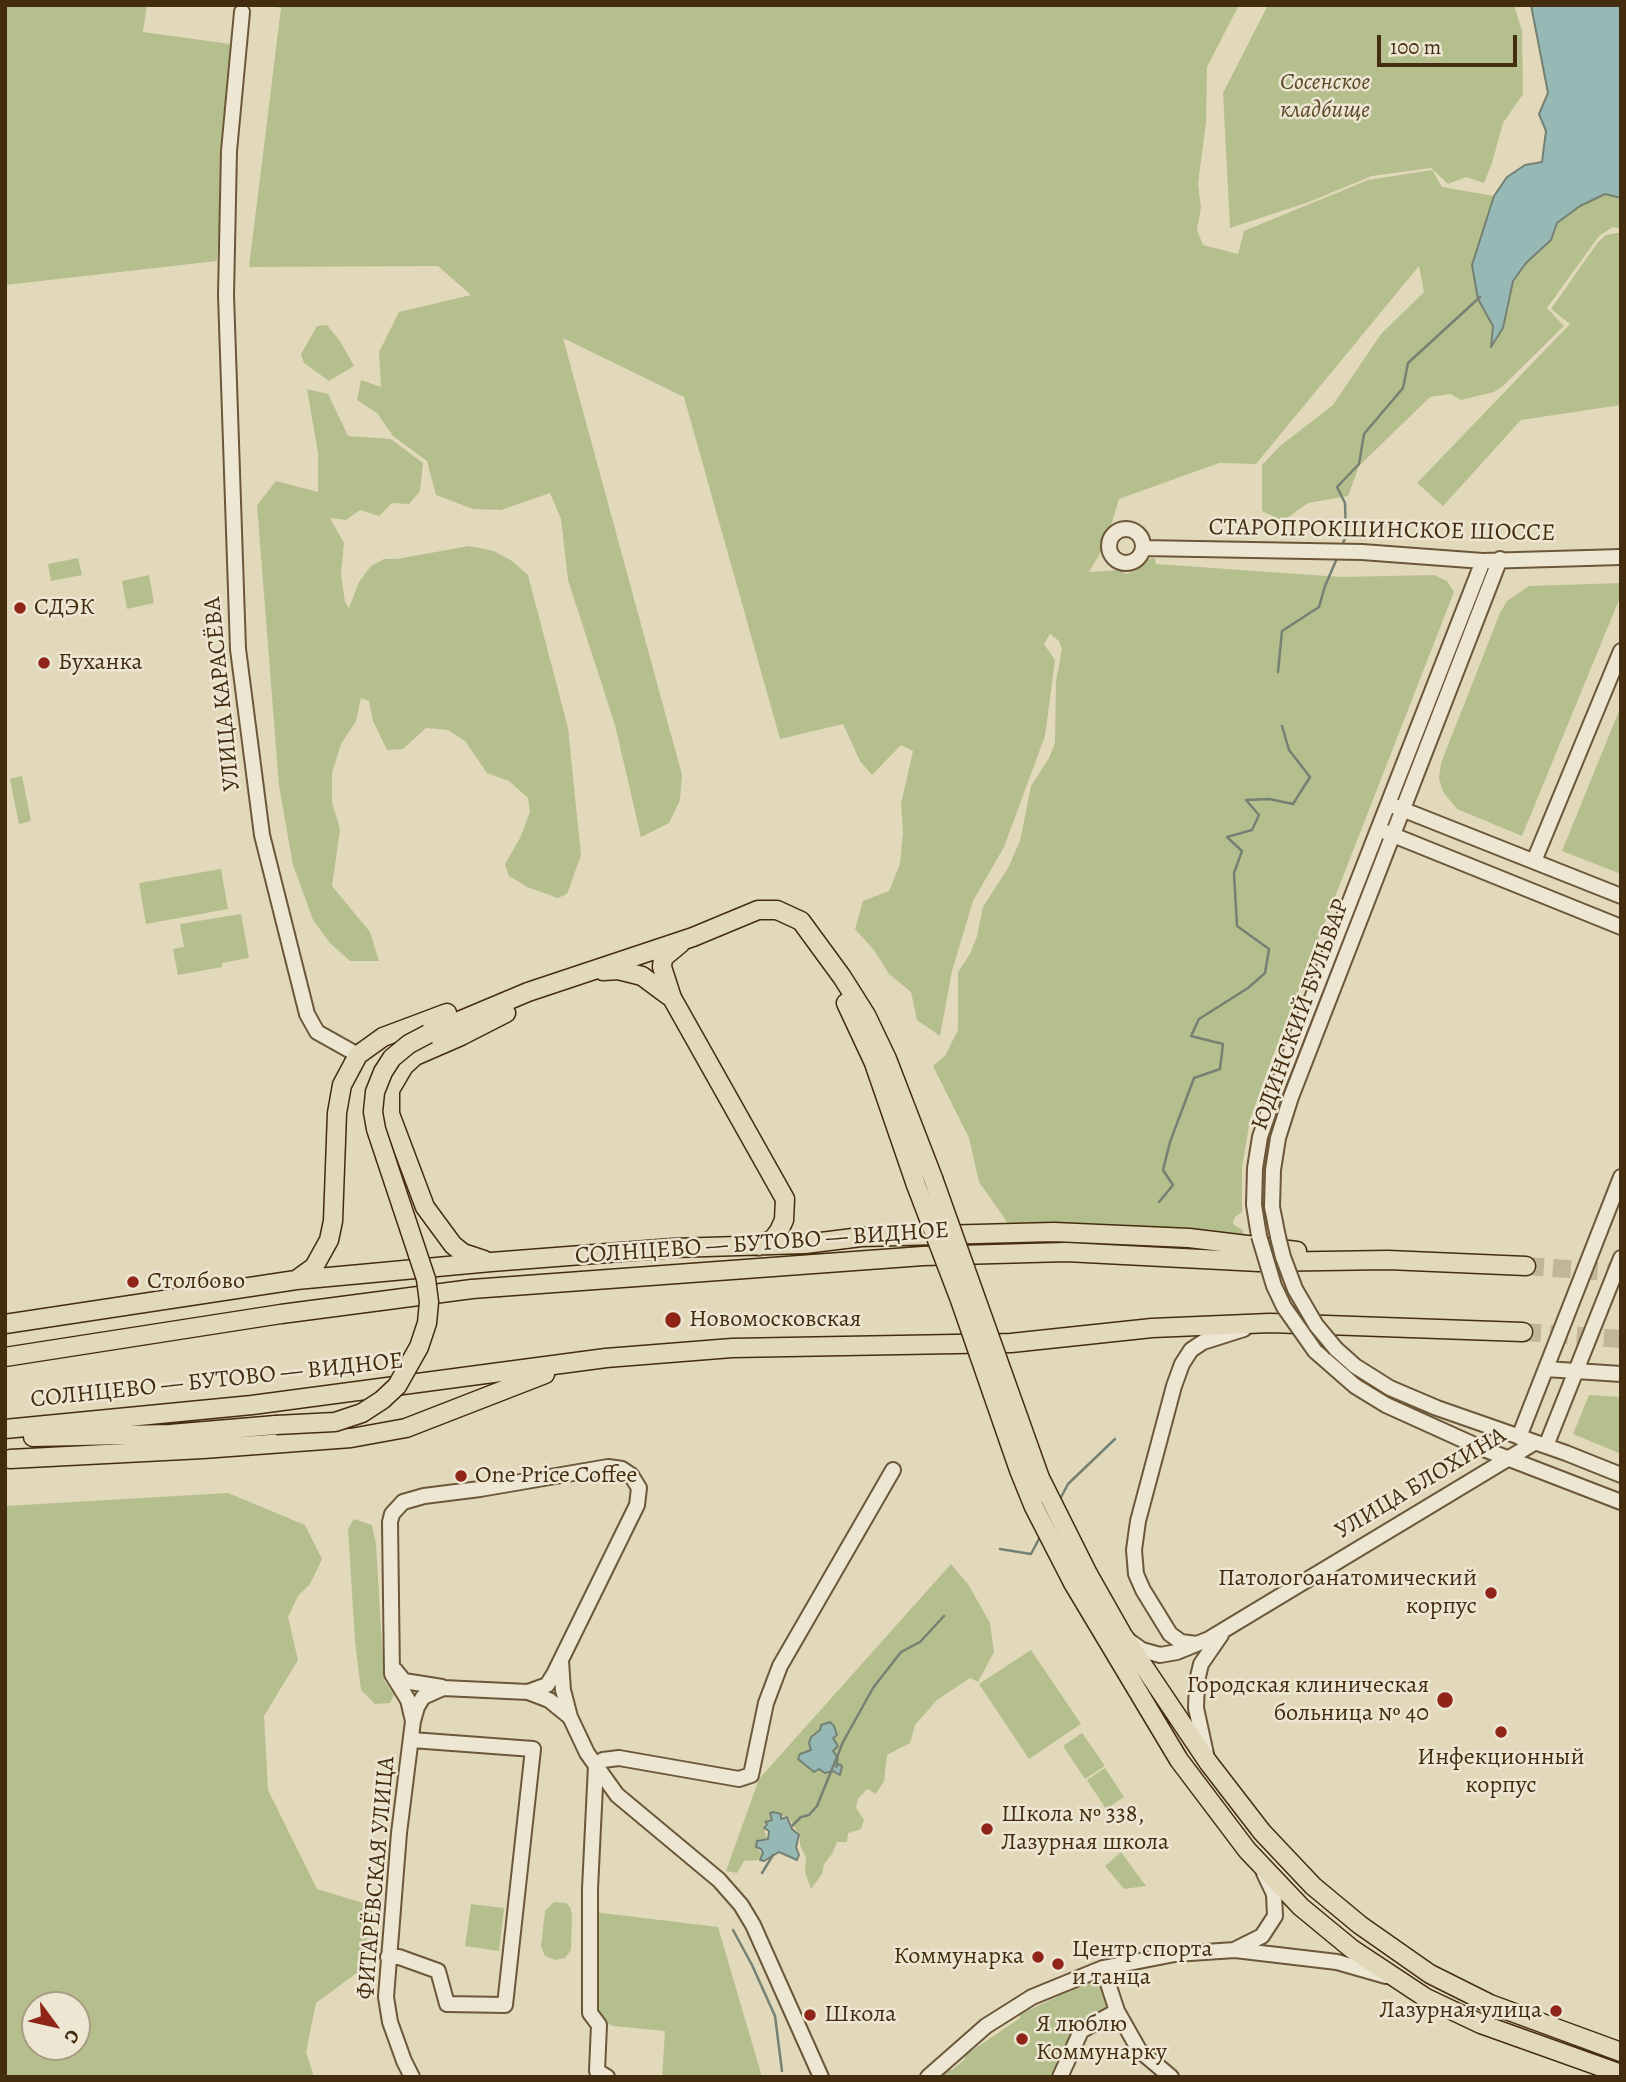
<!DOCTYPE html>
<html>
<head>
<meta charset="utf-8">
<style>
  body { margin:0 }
  #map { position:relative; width:1626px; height:2082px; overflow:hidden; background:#e2d9bb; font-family:Alegreya,serif }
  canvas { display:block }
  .frame { position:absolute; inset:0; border:7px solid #442c0e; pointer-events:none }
  .north { position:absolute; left:21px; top:1991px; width:70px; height:70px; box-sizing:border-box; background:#ece6d3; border:2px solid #a99c84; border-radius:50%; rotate:123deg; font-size:19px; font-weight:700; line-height:28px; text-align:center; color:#442c0e }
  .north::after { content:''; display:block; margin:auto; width:24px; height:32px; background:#8f2418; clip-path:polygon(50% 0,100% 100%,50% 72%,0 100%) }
  .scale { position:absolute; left:1377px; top:35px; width:140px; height:32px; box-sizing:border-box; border:4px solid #442c0e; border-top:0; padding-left:9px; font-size:21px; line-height:24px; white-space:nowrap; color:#442c0e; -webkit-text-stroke:5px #ece6d3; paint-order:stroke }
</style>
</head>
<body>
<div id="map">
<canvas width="1626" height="2082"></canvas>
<div class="frame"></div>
<div class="north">С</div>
<div class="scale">100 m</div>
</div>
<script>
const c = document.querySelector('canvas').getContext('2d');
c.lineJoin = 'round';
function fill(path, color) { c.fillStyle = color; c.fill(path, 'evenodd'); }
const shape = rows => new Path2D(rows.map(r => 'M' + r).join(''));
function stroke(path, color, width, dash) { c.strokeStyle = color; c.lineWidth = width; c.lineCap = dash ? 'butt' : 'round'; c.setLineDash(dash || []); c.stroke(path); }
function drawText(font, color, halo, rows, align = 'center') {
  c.font = font + ' Alegreya,serif'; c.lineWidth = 5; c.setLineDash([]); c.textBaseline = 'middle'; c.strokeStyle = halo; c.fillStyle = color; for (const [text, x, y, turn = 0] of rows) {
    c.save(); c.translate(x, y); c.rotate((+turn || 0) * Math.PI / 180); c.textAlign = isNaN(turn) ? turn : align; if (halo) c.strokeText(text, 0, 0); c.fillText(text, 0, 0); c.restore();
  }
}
fill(shape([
  [5,5,147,5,143,32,230,44,217,261,5,285],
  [269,5,1239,5,1207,67,1206,122,1198,184,1201,207,1197,230,1203,245,1238,254,1244,231,1368,180,1432,170,1442,187,1494,196,1481,234,1478,299,1493,326,1492,345,1503,328,1513,281,1526,263,1551,240,1557,223,1580,206,1605,194,1621,198,1621,229,1613,227,1599,236,1547,308,1564,326,1504,385,1494,392,1461,400,1450,394,1430,397,1359,466,1348,496,1308,503,1283,521,1262,511,1262,465,1280,446,1333,405,1381,334,1424,292,1419,266,1256,464,1219,463,1119,499,1105,545,1089,572,1120,570,1126,574,1135,571,1148,559,1155,558,1156,564,1341,577,1434,575,1447,581,1454,592,1269,1066,1250,1120,1242,1168,1242,1212,1235,1217,1233,1222,1234,1225,1243,1230,1244,1241,1010,1226,979,1182,969,1138,933,1066,945,1056,958,1030,958,972,970,954,977,936,983,907,1008,868,1020,841,1031,786,1049,758,1055,743,1056,681,1062,649,1059,641,1050,634,1044,644,1055,660,1045,736,1004,847,973,901,952,971,940,1036,917,1020,911,992,889,974,874,950,855,929,863,901,889,891,900,864,903,833,901,804,913,751,901,745,872,775,860,761,843,724,780,739,684,397,563,338,682,775,680,800,669,823,641,837,615,725,568,580,561,519,550,493,501,510,473,509,436,495,427,461,393,436,377,413,357,400,361,380,381,387,379,352,399,312,471,295,438,266,249,267,281,8],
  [1268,5,1514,5,1522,31,1523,94,1503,123,1492,163,1484,183,1466,177,1448,184,1431,168,1372,176,1309,202,1230,228,1223,93],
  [1617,233,1621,233,1621,405,1521,420,1443,506,1417,483,1570,324,1551,309,1598,242,1606,235],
  [327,325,340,341,354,366,329,381,304,363,301,354,317,326],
  [307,389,328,394,348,436,391,439,423,463,420,491,409,504,392,503,379,516,360,510,346,520,330,518,344,543,341,574,345,602,349,608,359,582,371,566,384,559,397,559,469,546,494,551,512,561,528,575,568,728,581,855,567,894,558,898,527,887,509,876,505,864,520,838,530,812,528,798,509,781,487,773,465,741,448,730,426,728,403,749,387,750,373,721,369,701,361,698,356,721,341,744,332,773,332,802,340,829,332,886,370,932,379,961,350,961,330,943,313,920,293,865,279,786,257,505,276,481,318,492,318,453],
  [78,558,82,575,51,581,48,564],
  [149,575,154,603,127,609,122,581],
  [1621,583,1621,595,1522,836,1457,809,1443,792,1439,778,1441,763,1500,613,1507,601,1529,586],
  [1621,706,1621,874,1562,851],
  [22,776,31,821,19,824,10,779],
  [221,869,228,909,146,924,139,883],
  [241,914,249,958,222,963,222,967,178,975,173,949,184,947,180,924],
  [1589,1395,1621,1397,1621,1454,1573,1434],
  [228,1493,305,1525,322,1559,310,1584,298,1596,288,1617,298,1660,264,1716,268,1790,317,1889,373,1906,362,1969,316,2003,306,2052,314,2077,5,2077,5,1506],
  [35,2005,77,2005,77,2047,35,2047],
  [354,1519,372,1525,376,1544,384,1680,394,1695,390,1703,375,1704,361,1690,355,1641,348,1529],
  [951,1564,968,1584,990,1623,994,1652,978,1682,970,1678,937,1700,915,1725,910,1743,887,1755,884,1781,876,1794,867,1789,858,1799,856,1808,864,1820,861,1829,848,1833,847,1842,837,1842,832,1854,824,1864,822,1874,811,1889,805,1872,806,1858,800,1845,800,1836,788,1816,782,1816,781,1813,771,1812,771,1819,764,1822,764,1829,767,1839,756,1841,756,1847,762,1854,758,1860,744,1861,737,1873,726,1871,759,1779],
  [1031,1650,1081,1724,1029,1759,979,1684],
  [1082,1733,1105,1766,1085,1779,1063,1746],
  [1105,1768,1124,1797,1106,1809,1087,1780],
  [1121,1852,1146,1886,1124,1889,1105,1866],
  [554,1902,566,1903,570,1907,572,1915,571,1950,565,1958,556,1960,545,1956,541,1946,545,1911],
  [471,1904,504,1908,499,1951,465,1946],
  [594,1912,718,1927,762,2077,662,2077,665,2031,613,2026,605,2022,598,2012,595,1988],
  [1089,1982,1100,1986,1105,1993,1109,2006,1108,2012,1082,2024,1054,2077,939,2077,946,2067,952,2070,965,2059,964,2056,1020,2018,1020,2014]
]), '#b5bf8e');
const water = shape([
  [1531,5,1621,5,1621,198,1605,194,1580,206,1557,223,1551,240,1526,263,1513,281,1503,328,1491,347,1493,326,1478,299,1472,265,1494,196,1507,177,1525,165,1542,162,1546,131,1539,114,1548,93,1531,5],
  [830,1722,834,1726,837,1735,833,1738,838,1746,833,1751,838,1758,836,1767,839,1764,842,1766,840,1775,833,1771,825,1773,819,1769,814,1772,798,1759,800,1754,811,1750,809,1743,811,1737,820,1730,821,1725,830,1722],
  [773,1812,781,1814,781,1819,787,1817,792,1829,799,1835,796,1847,799,1855,797,1860,779,1852,764,1861,760,1860,763,1853,761,1849,756,1847,757,1841,768,1839,769,1831,764,1828,767,1824,765,1822,772,1820,770,1813,773,1812]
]);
fill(water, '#96b9b6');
stroke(water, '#758173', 2);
stroke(shape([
  [1342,546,1346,535,1345,503,1337,487,1359,464,1364,434,1403,388,1408,363,1480,297],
  [1278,672,1282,631,1319,607,1325,586,1338,556],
  [1159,1202,1173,1185,1163,1170,1170,1142,1194,1078,1220,1069,1223,1044,1191,1036,1199,1019,1248,988,1265,973,1269,949,1237,926,1234,873,1242,851,1227,837,1252,830,1259,815,1246,800,1269,799,1293,804,1310,777,1289,750,1282,726],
  [1059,1501,1068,1484,1115,1439],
  [1000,1549,1031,1554,1041,1535],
  [792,1826,801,1817,809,1815,817,1806,843,1742,873,1688,901,1652,920,1642,944,1616],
  [762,1873,773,1855],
  [733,1930,752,1965,775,2016,782,2071]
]), '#758173', 2.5);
stroke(shape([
  [1526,1266,1621,1273],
  [1523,1332,1621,1339]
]), '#c2b698', 18, [18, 9]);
const minor = shape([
  [242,12,229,151,226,295,238,649,262,835,307,1014,317,1032,358,1055],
  '1109 546a17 17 0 1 1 34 0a17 17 0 1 1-34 0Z',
  [1143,548,1362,552,1483,561,1621,557],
  [1394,806,1621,896],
  [1383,831,1621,927],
  [1534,861,1621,651],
  [1259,1236,1254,1205,1255,1168,1260,1137,1275,1093,1483,561],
  [1278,1237,1272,1207,1273,1170,1278,1138,1291,1097,1500,559],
  [1336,1349,1355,1366,1390,1388,1437,1408,1566,1453,1621,1475],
  [1315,1351,1355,1386,1386,1405,1481,1448,1621,1502],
  [1546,1369,1621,1374],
  [1519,1437,1621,1177],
  [1546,1446,1621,1258],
  [1128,1640,1142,1650,1160,1655,1177,1652,1209,1639,1534,1443],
  [1197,1644,1181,1642,1170,1634,1143,1590,1136,1574,1134,1550,1138,1521,1174,1386,1182,1364,1191,1350,1203,1342,1244,1329],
  [561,1661,563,1690,570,1717,587,1753,617,1795,719,1880,741,1905,753,1925,821,2077],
  [395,1670,404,1681,442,1687],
  [528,1692,549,1700,570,1717],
  [1206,1754,1196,1708,1197,1681,1201,1664,1221,1635],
  [1236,1949,1262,1936,1275,1916,1274,1894,1264,1873],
  [388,1957,399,1957,438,1971,447,2004,505,2005,533,1749,412,1740],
  [1103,1968,1117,2011,1139,2050,1171,2077],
  [412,2077,404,2061,390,2022,386,1997,399,1833,413,1721,408,1700,392,1674,390,1522,392,1514,403,1502,424,1496,480,1489,608,1467,622,1469,631,1475,639,1488,637,1505,554,1674,547,1685,528,1692,443,1688,423,1697,417,1707,413,1721],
  [607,2077,597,2071,599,2025,590,2013,590,1889,596,1765,603,1760,619,1758,739,1779,751,1775,766,1703,780,1666,893,1470],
  [928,2077,986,2026,1032,1997,1103,1968,1175,1954,1235,1950,1337,1962,1386,1976],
  [1060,2077,1081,2031,1117,2011]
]);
const major = shape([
  [681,943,663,958,662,967,672,998,785,1199,784,1220,779,1231,773,1239,759,1246],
  [603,971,618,970,642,976,669,996],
  [846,1003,874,1063,916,1185],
  [428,1034,528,992,693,937,758,910,777,910,801,921,842,977,866,1015,887,1059,933,1178],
  [484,1260,463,1253,453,1245,425,1207,390,1114,390,1090,404,1066,415,1056,461,1036,506,1013],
  [296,1280,314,1267,329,1240,333,1221,337,1113,342,1085,358,1055,383,1037,447,1013],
  [5,1324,296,1280,491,1262,673,1248,805,1244,861,1237,1054,1232,1189,1238,1297,1251],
  [5,1357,281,1314,472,1289,923,1256,1066,1252,1259,1262,1388,1260,1526,1266],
  [5,1429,252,1405,606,1358,732,1348,1011,1343,1152,1328,1270,1323,1523,1332],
  [33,1437,170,1434,276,1425],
  [10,1459,203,1449,351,1438,406,1428,545,1374],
  [1088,1574,1122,1634,1208,1762,1262,1832,1313,1886,1360,1925,1430,1974,1490,2004,1621,2052],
  [1073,1583,1179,1760,1247,1850,1301,1907,1352,1949,1426,1998,1481,2024,1621,2074]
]);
stroke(minor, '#6c5739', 18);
stroke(major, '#442c0e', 21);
stroke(minor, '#ece6d3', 14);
stroke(major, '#e2d9bb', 18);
const minorBridge = shape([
  [1259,1236,1274,1286,1284,1307,1315,1351],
  [1278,1237,1283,1257,1295,1289,1316,1325,1336,1349]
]);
const majorBridge = shape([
  [933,1178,1040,1478,1088,1574],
  [916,1185,960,1300,1019,1470,1034,1507,1073,1583],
  [276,1425,335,1422,362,1413,382,1400,397,1386,419,1347,427,1323,429,1302,426,1279,376,1129,373,1112,375,1092,383,1072,392,1058,409,1044,428,1034]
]);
stroke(minorBridge, '#6c5739', 18, []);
stroke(majorBridge, '#442c0e', 21, []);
stroke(minorBridge, '#ece6d3', 14);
stroke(majorBridge, '#e2d9bb', 18);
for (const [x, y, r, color] of [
  [20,608,7,"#8f2418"],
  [44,663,7,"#8f2418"],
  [133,1282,7,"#8f2418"],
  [673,1320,9,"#8f2418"],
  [461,1476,7,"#8f2418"],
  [1491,1593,7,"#8f2418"],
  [1445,1700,9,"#8f2418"],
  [1501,1732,7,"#8f2418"],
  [987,1829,7,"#8f2418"],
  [1038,1957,7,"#8f2418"],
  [1058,1964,7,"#8f2418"],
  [1556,2011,7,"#8f2418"],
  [810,2015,7,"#8f2418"],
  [1022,2039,7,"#8f2418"]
]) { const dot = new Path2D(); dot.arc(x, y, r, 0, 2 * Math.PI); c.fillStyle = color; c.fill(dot); stroke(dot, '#ece6d3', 2.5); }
drawText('italic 24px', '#5b4928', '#ece6d3', [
  ["Сосенское",1325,83],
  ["кладбище",1325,111]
]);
drawText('24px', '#442c0e', '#ece6d3', [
  ["СТАРОПРОКШИНСКОЕ ШОССЕ",1382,531,1],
  ["УЛИЦА КАРАСЁВА",223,694,-96],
  ["ЮДИНСКИЙ БУЛЬВАР",1301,1015,-70],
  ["СОЛНЦЕВО — БУТОВО — ВИДНОЕ",762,1244,-4],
  ["СОЛНЦЕВО — БУТОВО — ВИДНОЕ",217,1381,-6],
  ["УЛИЦА БЛОХИНА",1421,1484,-31],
  ["ФИТАРЁВСКАЯ УЛИЦА",377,1878,-85]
]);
drawText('24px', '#442c0e', '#ece6d3', [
  ["СДЭК",34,608],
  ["Буханка",58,663],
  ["Столбово",147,1282],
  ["Новомосковская",689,1320],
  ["One Price Coffee",475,1476],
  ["Патологоанатомический",1477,1579,"right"],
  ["корпус",1477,1607,"right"],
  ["Городская клиническая",1429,1686,"right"],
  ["больница № 40",1429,1714,"right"],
  ["Инфекционный",1501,1758,"center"],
  ["корпус",1501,1786,"center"],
  ["Школа № 338,",1001,1815],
  ["Лазурная школа",1001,1843],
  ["Центр спорта",1072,1950],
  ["и танца",1072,1978],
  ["Коммунарка",1024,1957,"right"],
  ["Лазурная улица",1542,2011,"right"],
  ["Школа",824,2015],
  ["Я люблю",1036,2025],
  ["Коммунарку",1036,2053]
], 'left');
</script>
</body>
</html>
